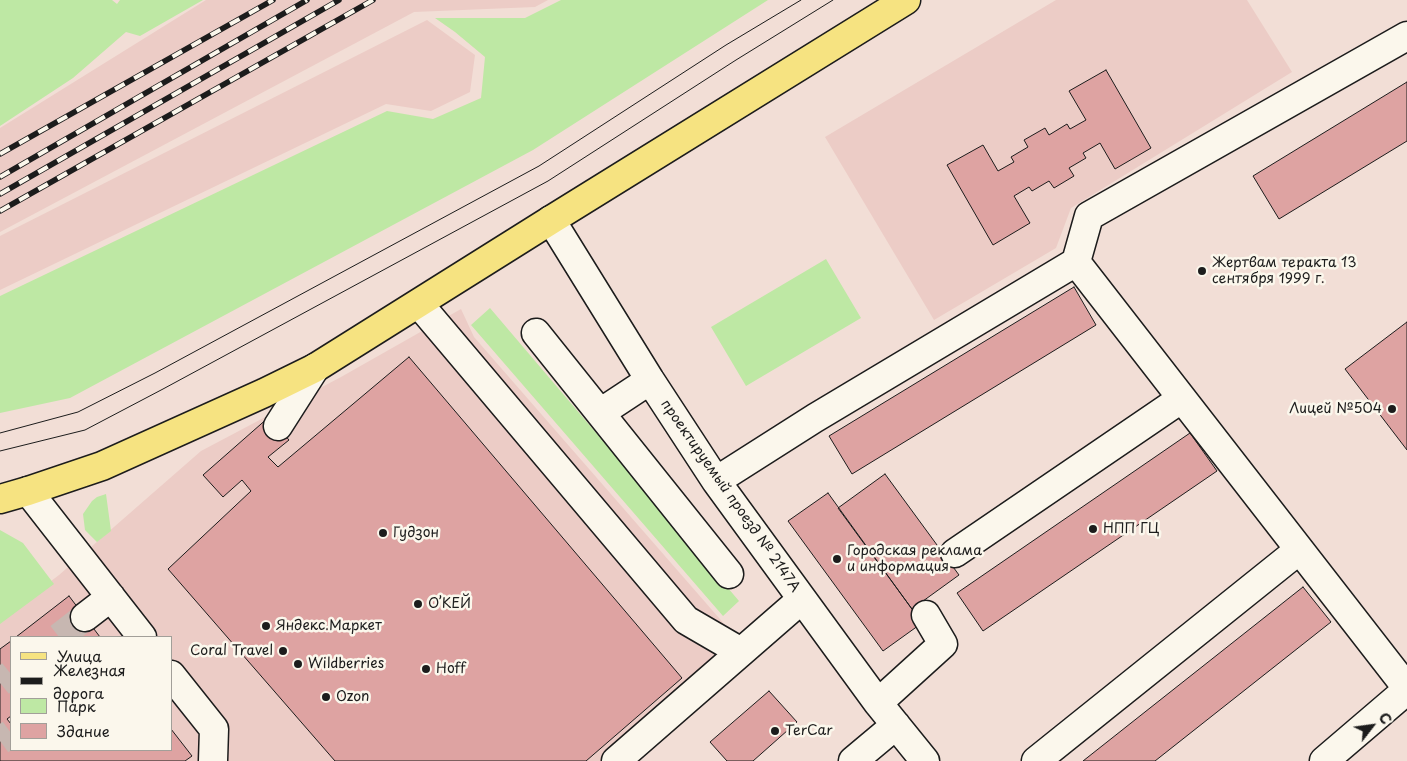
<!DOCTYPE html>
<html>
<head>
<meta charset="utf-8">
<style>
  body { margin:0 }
  #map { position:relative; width:1407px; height:761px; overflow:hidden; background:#f2ded6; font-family:"Playpen Sans",sans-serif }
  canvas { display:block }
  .legend { position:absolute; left:10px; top:636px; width:162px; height:115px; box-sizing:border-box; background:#fbf7ec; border:1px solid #a29f99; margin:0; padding:6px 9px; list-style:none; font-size:15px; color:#1c1c1c }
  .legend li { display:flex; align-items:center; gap:10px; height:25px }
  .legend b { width:25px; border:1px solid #a29f99 }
  .north { position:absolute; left:1347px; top:701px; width:50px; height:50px; -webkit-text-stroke:4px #fbf7ec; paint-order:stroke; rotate:60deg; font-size:14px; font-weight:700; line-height:20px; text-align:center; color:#1c1c1c }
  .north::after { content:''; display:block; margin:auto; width:18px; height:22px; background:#1c1c1c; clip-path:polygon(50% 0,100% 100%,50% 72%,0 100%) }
</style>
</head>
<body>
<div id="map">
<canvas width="1407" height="761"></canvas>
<ul class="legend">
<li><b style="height:6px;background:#f6e381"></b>Улица</li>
<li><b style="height:6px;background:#1c1c1c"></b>Железная дорога</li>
<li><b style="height:14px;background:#bee8a4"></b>Парк</li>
<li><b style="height:14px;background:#dea3a2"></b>Здание</li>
</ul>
<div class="north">С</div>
</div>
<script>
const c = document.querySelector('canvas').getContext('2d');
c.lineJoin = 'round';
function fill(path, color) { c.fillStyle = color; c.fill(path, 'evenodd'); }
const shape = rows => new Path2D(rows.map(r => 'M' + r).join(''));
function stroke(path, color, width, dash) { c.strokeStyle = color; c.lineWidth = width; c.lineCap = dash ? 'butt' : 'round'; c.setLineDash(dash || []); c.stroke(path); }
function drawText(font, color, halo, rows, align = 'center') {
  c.font = font + ' "Playpen Sans",sans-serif'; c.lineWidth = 5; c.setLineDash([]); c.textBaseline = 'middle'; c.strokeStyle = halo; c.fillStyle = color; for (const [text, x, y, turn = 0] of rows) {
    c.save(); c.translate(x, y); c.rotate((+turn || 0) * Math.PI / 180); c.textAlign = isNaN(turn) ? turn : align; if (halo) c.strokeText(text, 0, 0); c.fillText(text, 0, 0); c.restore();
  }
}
fill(shape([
  [206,0,548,0,535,7,414,12,0,232,0,128],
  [1056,0,1247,0,1292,72,1071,208,1056,248,934,320,825,137],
  [427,20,475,55,470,92,431,111,386,104,0,290,0,236],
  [461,309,474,337,753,657,634,761,0,761,0,620,59,575,201,451,341,377],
  [11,637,171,637,171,750,11,750]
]), '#ecccc6');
fill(shape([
  [0,0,112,0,117,4,120,0,203,0,140,36,126,32,73,78,0,126],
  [561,0,768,0,533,150,70,398,0,413,0,296,387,111,433,119,481,98,485,57,455,32,435,18,525,18],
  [826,259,861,318,746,386,711,327],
  [490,308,739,601,723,616,471,325],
  [106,494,111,531,97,542,85,530,83,514,92,501,97,497],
  [0,530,23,543,54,584,0,624]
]), '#bee8a4');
const building = shape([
  [1106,70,1151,148,1115,169,1100,143,1083,153,1086,158,1069,168,1074,176,1054,188,1049,181,1032,191,1029,187,1014,196,1030,223,993,245,947,165,983,145,998,171,1014,162,1011,157,1028,147,1024,140,1045,128,1049,135,1067,124,1070,129,1086,120,1069,91,1106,70],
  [1407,82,1407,141,1279,219,1253,176,1407,82],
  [1074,287,1096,325,852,474,829,436,1074,287],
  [1407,322,1407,450,1345,369,1407,322],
  [409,357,682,678,586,761,335,761,168,569,251,491,242,480,223,497,203,475,269,417,289,440,268,457,278,467,409,357],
  [1190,433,1217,471,983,631,957,593,1190,433],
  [885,474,959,575,912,609,838,508,885,474],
  [828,493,922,623,883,651,788,521,828,493],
  [1303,587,1331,622,1155,761,1083,761,1303,587],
  [69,596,100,637,16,637,69,596],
  [11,641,11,716,7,719,11,724,11,750,171,750,171,729,192,756,185,761,0,761,0,649,11,641],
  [769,691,797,722,753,761,727,761,710,742,769,691]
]);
fill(building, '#dea3a2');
stroke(building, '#1c1c1c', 1);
stroke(shape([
  [59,637,85,617],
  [0,683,11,674],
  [0,741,11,733]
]), '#c7b7b1', 28, [28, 14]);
const minor = shape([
  [1407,36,1089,216,1076,262,1407,688],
  [551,220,650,380,716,481,878,703,925,761],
  [419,304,686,620,741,652],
  [536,333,729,574],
  [600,413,650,380],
  [278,426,315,368],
  [716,481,815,418,1076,262],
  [28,491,142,637],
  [955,553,1181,399],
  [85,617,111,597],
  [171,675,214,729,213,761],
  [878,703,943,644,926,615],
  [616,761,802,599],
  [853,761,896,725],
  [1036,761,1299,550],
  [1324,761,1407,690]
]);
const major = shape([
  [0,499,28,491,102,466,264,393,315,368,551,220,906,0]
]);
stroke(minor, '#1c1c1c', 31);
stroke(major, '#1c1c1c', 31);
stroke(minor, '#fbf7ec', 28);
stroke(major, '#f6e381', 28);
stroke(shape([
  [0,433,78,412,155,373,539,166,726,45,801,0],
  [0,451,85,430,163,389,548,181,736,60,833,0]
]), '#1c1c1c', 1);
const rail = shape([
  [0,154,273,0],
  [0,177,307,0],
  [0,194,339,0],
  [0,211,373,0]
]);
stroke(rail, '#1c1c1c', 5.5);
stroke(rail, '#fbf7ec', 4, [11]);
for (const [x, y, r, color] of [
  [1202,271,5,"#1c1c1c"],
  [1392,409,5,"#1c1c1c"],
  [1093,529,5,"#1c1c1c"],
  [383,533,5,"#1c1c1c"],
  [837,559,5,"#1c1c1c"],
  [418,604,5,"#1c1c1c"],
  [266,626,5,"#1c1c1c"],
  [283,651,5,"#1c1c1c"],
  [298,664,5,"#1c1c1c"],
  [426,669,5,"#1c1c1c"],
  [326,697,5,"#1c1c1c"],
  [775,731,5,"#1c1c1c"]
]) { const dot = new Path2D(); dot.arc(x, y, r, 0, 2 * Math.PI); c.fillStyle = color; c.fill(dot); stroke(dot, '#fbf7ec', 2); }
drawText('14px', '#1c1c1c', '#fbf7ec', [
  ["Жертвам теракта 13",1212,263],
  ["сентября 1999 г.",1212,279],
  ["Лицей №504",1382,409,"right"],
  ["НПП ГЦ",1103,529],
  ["Гудзон",393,533],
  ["Городская реклама",847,551],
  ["и информация",847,567],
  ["О’КЕЙ",428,604],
  ["Яндекс.Маркет",276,626],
  ["Coral Travel",273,651,"right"],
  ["Wildberries",308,664],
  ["Hoff",436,669],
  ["Ozon",336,697],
  ["TerCar",785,731]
], 'left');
drawText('14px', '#1c1c1c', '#fbf7ec', [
  ["проектируемый проезд № 2147А",730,496,55]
]);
</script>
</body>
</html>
